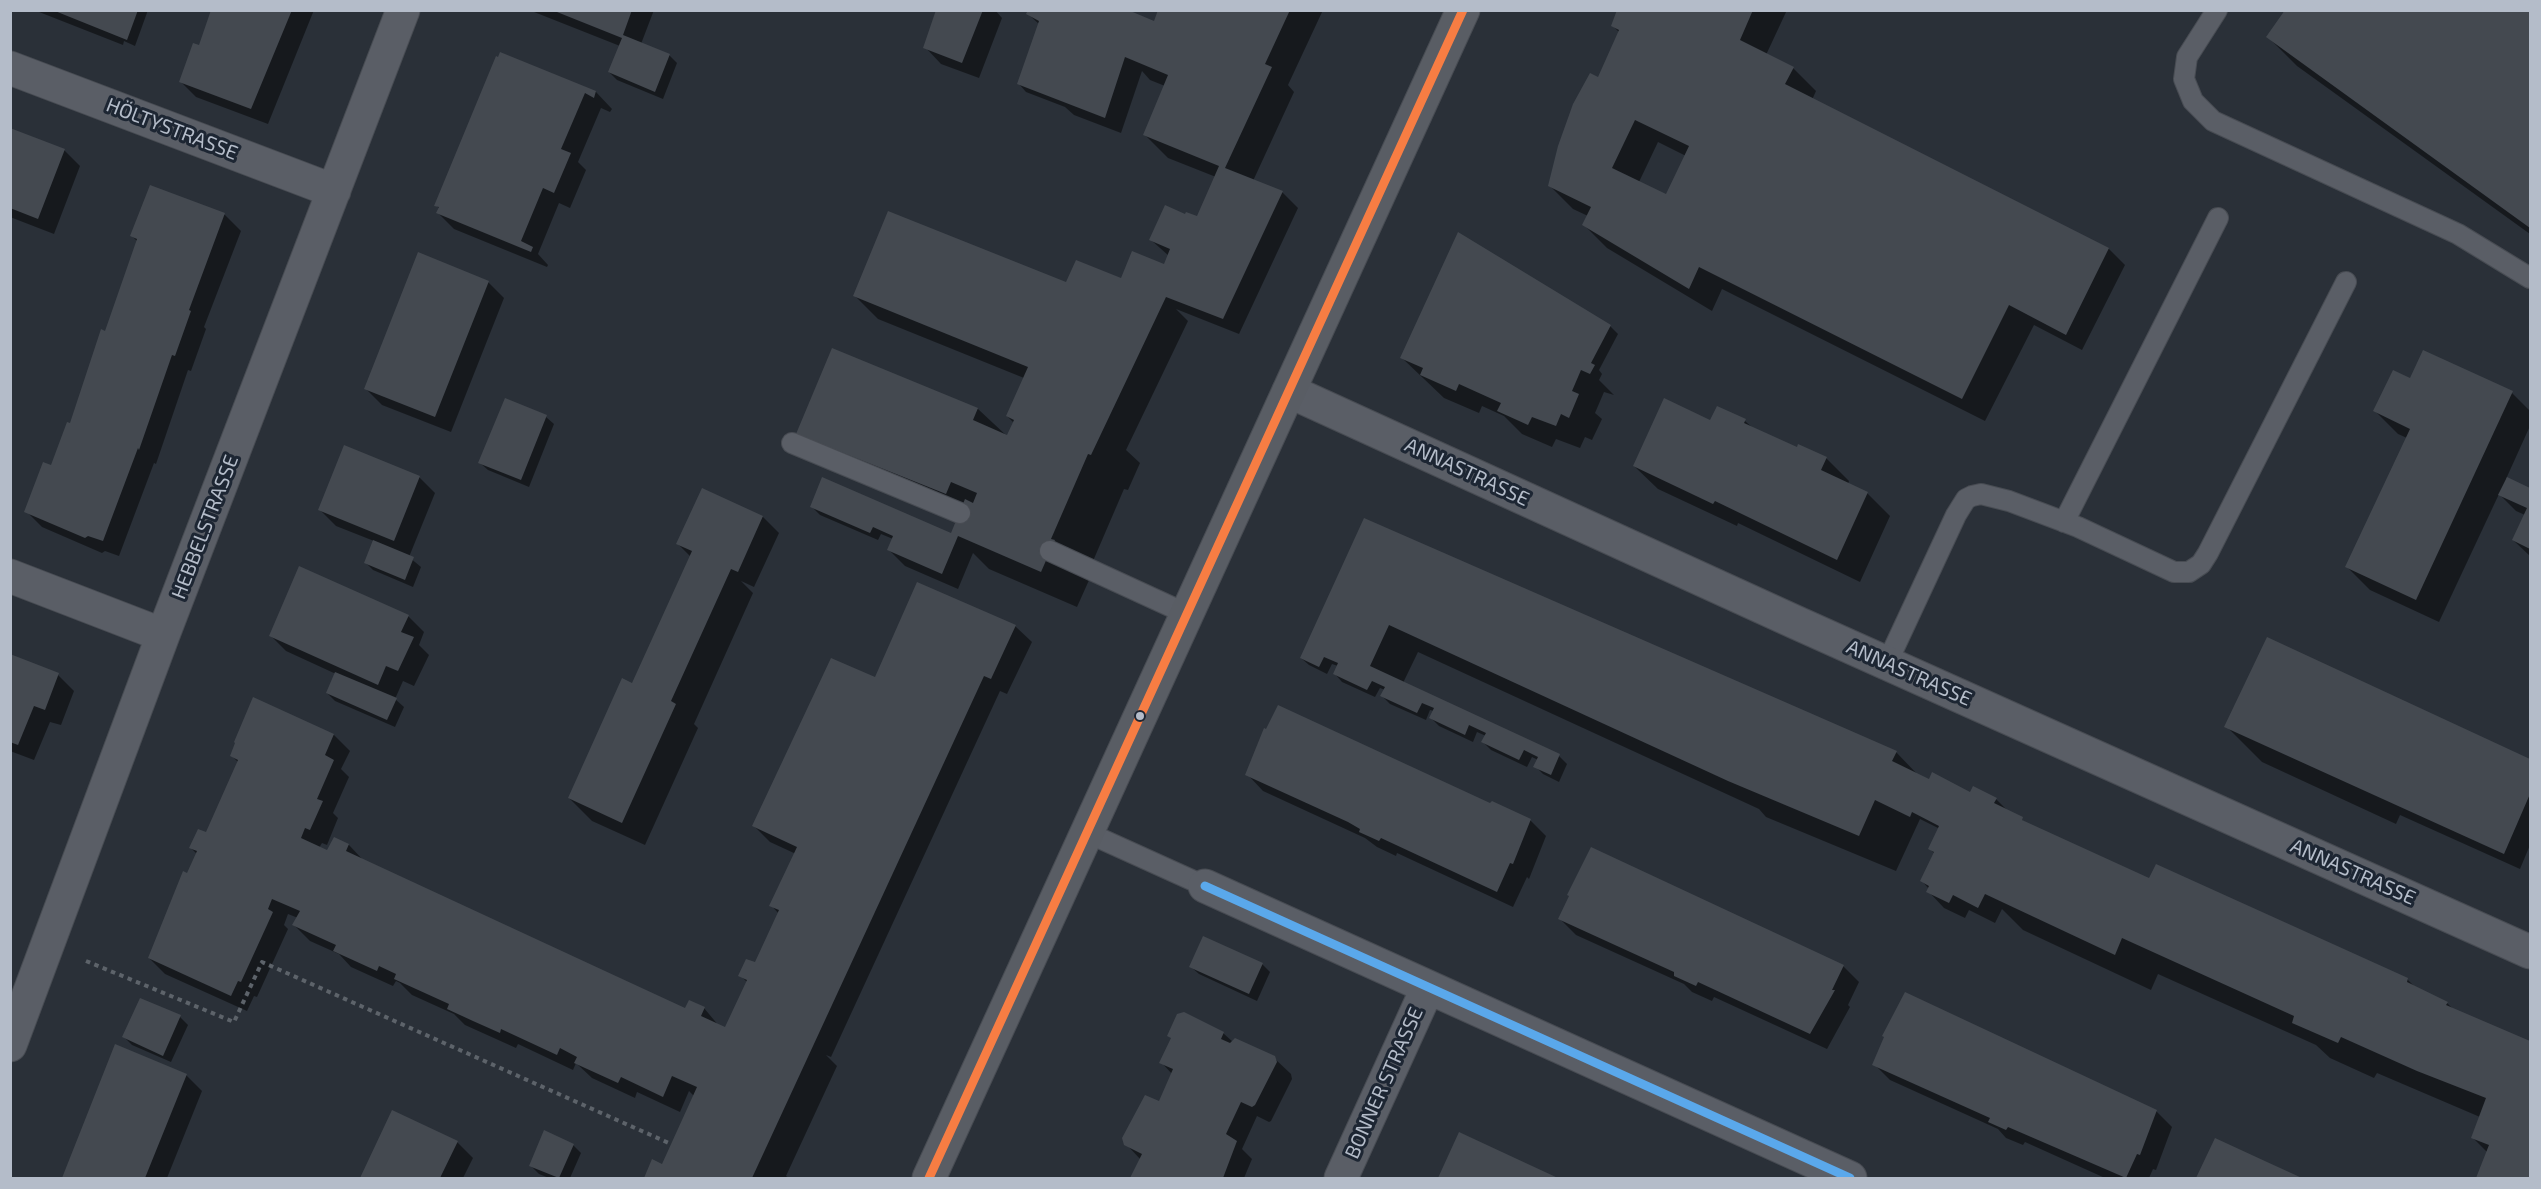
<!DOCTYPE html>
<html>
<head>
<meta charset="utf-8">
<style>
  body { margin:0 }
  #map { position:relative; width:2541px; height:1189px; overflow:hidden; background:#2a3038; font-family:"Exo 2",sans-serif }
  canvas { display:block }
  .frame { position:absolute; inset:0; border:12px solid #b4bcc9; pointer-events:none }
</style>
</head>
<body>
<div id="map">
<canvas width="2541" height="1189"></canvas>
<div class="frame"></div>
</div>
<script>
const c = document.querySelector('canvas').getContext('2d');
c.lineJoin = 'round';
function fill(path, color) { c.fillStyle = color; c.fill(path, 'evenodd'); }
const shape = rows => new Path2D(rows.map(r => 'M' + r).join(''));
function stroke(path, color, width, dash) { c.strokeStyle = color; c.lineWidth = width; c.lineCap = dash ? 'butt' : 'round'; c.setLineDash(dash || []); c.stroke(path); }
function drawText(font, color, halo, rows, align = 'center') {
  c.font = font + ' "Exo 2",sans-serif'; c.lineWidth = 6; c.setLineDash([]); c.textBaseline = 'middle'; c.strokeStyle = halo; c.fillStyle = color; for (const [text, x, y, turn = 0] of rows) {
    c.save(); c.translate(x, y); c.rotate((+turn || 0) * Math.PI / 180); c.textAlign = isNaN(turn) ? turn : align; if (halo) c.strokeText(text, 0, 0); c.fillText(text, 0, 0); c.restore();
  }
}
fill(shape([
  [34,10,148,10,135,46,124,41,123,45],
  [214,10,314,10,268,124,196,97,180,81,199,47],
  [529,10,654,10,641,44,669,55,677,63,663,99,617,80,609,72,620,46],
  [938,10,995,10,1002,18,979,78,941,64,925,47],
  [1160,10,1323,10,1288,85,1294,92,1253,181,1282,192,1298,208,1239,334,1176,309,1188,321,1126,450,1140,463,1128,490,1124,489,1087,575,1090,578,1077,607,989,569,973,553,958,589,905,566,889,550,893,539,881,534,878,540,820,515,812,507,951,535,958,519,834,470,798,433,978,409,1008,437,1014,423,1007,416,1024,378,878,319,855,296,1067,284,1127,282,1165,266,1169,256,1151,240,1186,216,1198,218,1216,177,1168,158,1145,135,1165,86,1150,80,1142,71,1121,133,1074,115,1065,107,1026,92,1019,84,1040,25,1028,14,1154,23],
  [1619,10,1787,10,1766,55,1793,68,1816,91,1812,100,2109,249,2125,265,2082,350,2034,325,1985,421,1722,289,1712,311,1607,248,1584,225,1588,216,1573,209,1549,185,1620,33,1613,26],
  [1658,142,1686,156,1667,196,1639,182],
  [2287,10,2530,10,2530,234,2297,66,2268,37],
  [497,58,596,92,612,109,610,112,601,108,578,162,586,170,570,208,559,203,538,254,548,265,547,267,454,229,438,213,440,209,436,205],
  [10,130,64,150,80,166,54,234,10,217],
  [150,187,225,215,241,231,204,327,206,329,191,371,188,370,156,464,154,463,119,556,105,551,102,553,42,527,26,511,52,467,71,425,106,333,138,242,132,236],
  [488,282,504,298,451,432,382,405,366,389],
  [1610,326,1618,334,1599,370,1602,374,1599,380,1614,395,1604,392,1595,413,1602,419,1592,440,1585,437,1580,448,1556,439,1552,447,1522,434,1504,416,1482,406,1479,413,1444,398,1402,358],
  [2424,352,2512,393,2530,411,2530,426,2506,479,2530,490,2530,556,2513,540,2525,515,2516,511,2499,494,2439,622,2370,590,2347,567,2407,438,2398,434,2375,411,2411,380],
  [546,417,554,424,529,487,488,470,480,463],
  [1745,421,1754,429,1797,449,1826,458,1849,481,1848,484,1867,493,1890,516,1860,582,1738,523,1737,526,1658,489,1634,466,1711,422],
  [419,477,435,493,409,557,421,567,413,587,373,570,365,562,374,541,336,526,320,510],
  [703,490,763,517,779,533,754,587,741,581,753,593,694,724,698,728,645,845,592,821,569,798,633,685,691,557,678,544],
  [1365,520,1896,752,1919,776,1971,794,1996,799,2009,812,2028,824,2150,880,2407,979,2416,988,2447,1003,2455,1011,2530,1043,2530,1178,2478,1178,2488,1153,2472,1137,2480,1117,2377,1073,2374,1078,2330,1058,2316,1045,2158,974,2151,990,2023,930,2002,909,1995,923,1969,910,1965,918,1944,908,1928,891,1929,889,1922,881,1935,854,1930,849,1940,829,1920,819,1896,871,1766,817,1759,809,1418,652,1403,683,1559,756,1567,764,1559,782,1543,774,1535,766,1538,760,1532,757,1527,767,1491,750,1483,742,1486,736,1477,732,1473,742,1439,726,1431,718,1434,711,1430,710,1426,720,1390,704,1382,696,1385,690,1380,688,1375,697,1342,682,1335,674,1338,666,1332,664,1327,674,1309,665,1301,658],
  [408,616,424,632,419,645,429,655,414,686,403,681,395,699,404,707,395,727,335,701,327,693,336,674,286,651,270,635],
  [1015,626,1032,642,1007,694,1000,691,831,1057,826,1055,837,1066,786,1176,789,1178,645,1178,653,1161,663,1166,694,1096,689,1091,680,1112,637,1092,635,1098,592,1078,576,1063,573,1070,518,1044,516,1048,465,1025,454,1014,412,995,400,983,396,981,393,986,351,967,339,954,310,941,294,925,298,918,288,914,284,925,288,929,257,997,254,996,247,1011,165,974,149,958,184,873,188,875,197,854,191,848,206,834,239,763,232,756,254,699,334,735,350,751,341,769,349,777,333,813,338,818,327,845,322,843,319,848,328,852,334,839,349,845,364,861,686,1010,704,1008,719,1026,726,1029,747,982,740,975,756,964,779,914,771,905,796,854,770,842,754,826,876,679],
  [10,656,58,675,74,691,61,725,50,722,34,760,10,751],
  [2401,702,2530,761,2530,845,2520,869,2400,815,2396,824,2262,762,2226,726],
  [1247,774,1491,805,1530,820,1546,836,1529,879,1527,877,1513,907,1397,853,1396,856,1377,847,1365,838,1263,791],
  [1560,919,1843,966,1859,982,1848,1005,1850,1007,1827,1049,1714,997,1712,1001,1692,992,1684,984,1576,935],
  [1262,964,1270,972,1257,1001,1199,974,1191,967],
  [1184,1013,1223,1033,1233,1042,1274,1058,1291,1074,1292,1079,1271,1121,1269,1122,1257,1116,1242,1149,1252,1159,1244,1178,1132,1178,1141,1160,1126,1144,1159,1103,1172,1074,1161,1062],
  [180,1017,188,1025,171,1062,132,1045,124,1037],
  [115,1046,186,1075,202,1091,167,1178,65,1178],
  [1874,1064,2156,1111,2172,1127,2156,1170,2153,1169,2149,1178,2105,1178,2025,1142,2023,1145,2006,1138,1998,1129,1890,1080],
  [393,1112,457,1142,473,1158,463,1178,362,1178],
  [1460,1134,1555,1178,1440,1178],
  [2216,1140,2298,1178,2198,1178],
  [573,1145,581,1153,570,1178,549,1178,539,1174,531,1166]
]), '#0007');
fill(shape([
  [138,10,127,40,55,11,55,10],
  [211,10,292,10,251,109,179,82,193,43,199,45],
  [552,10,632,10,623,35,670,54,655,92,608,72,622,38],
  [936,10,983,10,962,63,923,48],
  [1028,10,1128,10,1154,21,1158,10,1290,10,1265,64,1272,67,1225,168,1283,191,1223,319,1166,297,1091,455,1088,454,1051,539,1055,540,1041,572,958,536,942,574,887,550,893,536,873,527,870,533,810,507,822,477,951,533,965,499,973,503,977,493,951,482,946,494,796,434,832,348,978,408,973,420,1007,435,1014,420,1006,416,1028,367,853,296,888,211,1066,282,1076,260,1121,278,1132,251,1164,264,1170,249,1149,240,1165,205,1185,214,1186,212,1197,216,1219,166,1143,135,1168,75,1125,57,1105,118,1017,84,1039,21,1026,14],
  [1617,10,1753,10,1740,40,1794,67,1785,84,2109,248,2066,335,2009,305,1962,399,1699,267,1689,289,1582,225,1591,207,1548,186,1558,146,1573,104,1590,73,1598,77,1619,30,1611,26],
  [1635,120,1689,146,1666,194,1612,168],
  [2285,10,2530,10,2530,228,2266,37],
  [500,52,596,91,594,98,585,93,561,149,571,153,554,193,543,188,521,241,533,247,531,252,436,213,439,207,434,206,496,56,498,57],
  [10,128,65,149,38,219,10,208],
  [150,185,225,213,189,310,191,311,175,356,172,355,139,450,138,448,103,541,88,536,85,538,24,512,43,462,51,465,67,422,70,423,101,329,105,331,137,239,130,236],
  [1458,232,1611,325,1591,363,1595,365,1590,374,1581,370,1572,391,1579,394,1569,418,1561,414,1556,426,1532,417,1528,425,1497,411,1501,403,1459,384,1456,391,1420,375,1423,368,1400,358],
  [418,252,489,281,435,417,364,389],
  [2423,350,2513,391,2416,600,2345,567,2410,429,2373,411,2393,370,2410,378],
  [505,398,547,415,521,480,478,463],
  [1664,398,1710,420,1717,406,1746,419,1744,423,1797,447,1798,444,1827,457,1821,470,1868,492,1837,560,1715,501,1713,504,1633,466],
  [344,445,420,476,394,541,318,510],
  [2507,477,2530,488,2530,549,2512,540,2527,508,2498,495],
  [702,488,763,516,738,572,731,569,671,701,676,704,622,823,568,798,622,678,632,683,692,551,676,544],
  [1364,518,1897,751,1892,761,1929,779,1932,772,1970,792,1973,786,1997,798,1994,803,2023,817,2022,820,2149,878,2156,864,2408,978,2407,982,2448,1002,2446,1005,2530,1041,2530,1178,2476,1178,2489,1145,2471,1138,2486,1098,2417,1071,2341,1037,2338,1043,2292,1023,2294,1016,2122,938,2115,955,1985,894,1978,908,1953,895,1949,903,1926,892,1929,886,1920,881,1934,852,1928,849,1939,826,1912,812,1910,817,1875,800,1859,836,1728,781,1389,625,1370,666,1560,754,1551,775,1533,767,1538,757,1524,750,1519,760,1481,742,1486,733,1469,725,1465,735,1429,718,1434,708,1422,703,1417,713,1380,696,1385,687,1372,681,1367,690,1333,674,1338,663,1324,657,1319,667,1300,658],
  [373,540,414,557,405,580,364,563],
  [299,566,409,615,401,632,414,637,398,671,386,666,378,685,269,636],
  [917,582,1016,625,991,679,984,676,752,1178,644,1178,652,1159,662,1164,697,1087,672,1076,663,1097,621,1077,618,1083,574,1063,577,1057,560,1048,557,1055,501,1029,500,1033,473,1021,447,1009,449,1004,394,979,396,974,379,966,377,971,333,951,336,945,292,925,300,911,272,899,268,909,273,912,241,982,238,981,231,996,148,958,183,871,187,873,197,851,189,848,198,829,206,832,238,760,230,756,235,743,234,742,253,697,334,734,325,755,334,760,317,799,323,801,310,830,305,828,301,838,327,850,334,837,349,844,346,851,605,971,685,1008,689,1000,705,1007,701,1016,725,1027,747,980,738,976,746,959,755,962,779,910,769,906,797,847,752,826,831,658,875,677],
  [2267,637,2530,759,2530,794,2504,854,2224,727],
  [10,654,59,673,45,710,34,706,18,745,10,742],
  [335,672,397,698,387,720,326,693],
  [1278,705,1490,803,1492,801,1531,819,1513,864,1510,863,1497,892,1381,838,1379,841,1359,832,1360,829,1348,822,1245,775,1264,728,1266,729],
  [1591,847,1844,965,1832,990,1835,990,1810,1034,1698,982,1696,986,1674,976,1674,972,1558,919,1569,896,1567,895],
  [1203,936,1263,963,1249,994,1189,967],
  [1905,992,2157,1110,2140,1155,2137,1154,2126,1178,2008,1127,2006,1130,1988,1122,1990,1118,1872,1065,1884,1037,1882,1036],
  [140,998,181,1015,163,1056,122,1037],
  [1184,1012,1224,1032,1221,1039,1230,1043,1235,1038,1275,1056,1277,1062,1255,1105,1252,1107,1241,1102,1226,1134,1237,1141,1223,1178,1130,1178,1142,1154,1124,1145,1122,1138,1145,1095,1159,1101,1173,1069,1159,1063,1171,1038,1167,1036,1177,1014],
  [115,1044,187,1074,145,1178,62,1178],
  [392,1110,458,1141,440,1178,360,1178],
  [544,1130,574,1144,559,1178,529,1166],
  [1459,1132,1517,1159,1558,1178,1438,1178],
  [2215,1138,2267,1162,2302,1178,2196,1178]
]), '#444950');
const service = shape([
  [2217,10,2187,57,2184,79,2193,101,2213,121,2458,234,2530,278],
  [792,443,960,513],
  [2064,522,2218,218],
  [1050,551,1187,614],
  [1887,663,1956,515,1966,499,1972,496,1981,494,2009,501,2078,527,2174,572,2189,572,2201,564,2208,553,2346,282],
  [1088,833,1205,886]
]);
const minor = shape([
  [10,68,334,191],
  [1289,391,1795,622,2530,952],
  [10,576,163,635],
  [1205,886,1850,1178],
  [10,1045,163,635,403,10],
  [1341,1178,1428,987]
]);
const secondary = shape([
  [929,1178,1463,10]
]);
stroke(service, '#484c53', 22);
stroke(minor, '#484c53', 35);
stroke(secondary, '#484c53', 35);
stroke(shape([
  [86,961,234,1022,262,962,671,1144]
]), '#5d636a', 4, [4.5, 4.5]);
stroke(service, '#5a5e66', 20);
stroke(minor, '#5a5e66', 33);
stroke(secondary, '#595d64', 33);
stroke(shape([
  [1205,886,1850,1178]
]), '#5aa8eb', 9);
stroke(shape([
  [929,1178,1463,10]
]), '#f77d43', 9);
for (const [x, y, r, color] of [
  [1140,716,5,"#b4bcc9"]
]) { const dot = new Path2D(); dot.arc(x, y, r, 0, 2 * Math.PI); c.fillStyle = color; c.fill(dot); stroke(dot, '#1d2633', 2); }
drawText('20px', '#b4bcc9', '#1d2633', [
  ["HÖLTYSTRASSE",172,129,21],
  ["ANNASTRASSE",1467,472,25],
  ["HEBBELSTRASSE",205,527,-69],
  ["ANNASTRASSE",1909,673,24],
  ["ANNASTRASSE",2353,872,24],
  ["BONNER STRASSE",1384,1083,-66]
]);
</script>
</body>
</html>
